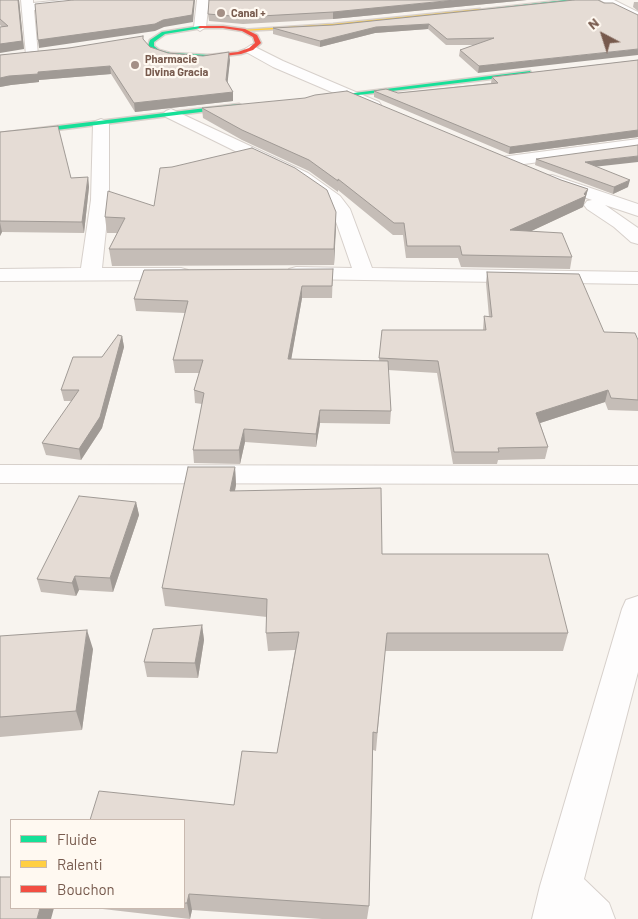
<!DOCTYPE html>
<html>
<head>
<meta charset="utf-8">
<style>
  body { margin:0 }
  #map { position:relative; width:638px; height:919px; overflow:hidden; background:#f8f4ef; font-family:Barlow,sans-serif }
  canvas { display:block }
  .legend { position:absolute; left:10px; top:819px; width:175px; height:90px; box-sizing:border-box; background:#fff9f1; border:1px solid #c9b9af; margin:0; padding:6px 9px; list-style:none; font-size:15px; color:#775a4d }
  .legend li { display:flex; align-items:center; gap:10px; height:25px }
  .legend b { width:25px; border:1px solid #c9b9af }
  .north { position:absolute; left:578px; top:10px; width:50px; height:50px; -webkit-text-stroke:4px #fff9f1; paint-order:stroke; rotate:320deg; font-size:14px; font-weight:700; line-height:20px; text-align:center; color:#775a4d }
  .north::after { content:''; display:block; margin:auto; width:18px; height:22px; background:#775a4d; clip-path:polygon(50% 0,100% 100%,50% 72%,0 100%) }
</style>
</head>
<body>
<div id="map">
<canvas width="638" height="919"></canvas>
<ul class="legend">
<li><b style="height:6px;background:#16e098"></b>Fluide</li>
<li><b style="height:6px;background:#ffcf43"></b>Ralenti</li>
<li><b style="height:6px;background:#f24e42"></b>Bouchon</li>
</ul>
<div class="north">N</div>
</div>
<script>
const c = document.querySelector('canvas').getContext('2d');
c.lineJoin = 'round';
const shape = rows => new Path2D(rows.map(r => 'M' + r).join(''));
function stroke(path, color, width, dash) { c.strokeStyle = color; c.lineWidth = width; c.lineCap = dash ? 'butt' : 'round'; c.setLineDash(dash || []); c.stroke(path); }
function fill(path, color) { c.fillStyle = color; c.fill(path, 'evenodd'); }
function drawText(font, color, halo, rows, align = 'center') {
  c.font = font + ' Barlow,sans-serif'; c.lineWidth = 4.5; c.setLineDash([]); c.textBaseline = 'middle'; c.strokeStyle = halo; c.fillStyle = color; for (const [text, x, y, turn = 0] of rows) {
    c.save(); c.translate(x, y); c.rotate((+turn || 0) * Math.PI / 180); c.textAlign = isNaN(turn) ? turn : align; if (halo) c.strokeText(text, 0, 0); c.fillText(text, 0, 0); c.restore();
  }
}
const street = shape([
  [21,0,33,0,33,3,63,0,100,0,94,3,34,10,38,55,32,59,26,55,21,0],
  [197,0,209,0,206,27,200,31,194,27,197,0],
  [600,0,614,0,638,12,638,20,600,0],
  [251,45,283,61,379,102,381,105,379,108,374,109,369,108,273,67,246,52,245,49,251,45],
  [171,109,308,173,340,196,350,209,372,268,638,272,638,284,296,279,289,277,286,273,289,269,296,267,352,268,332,210,328,204,296,181,166,117,163,114,166,111,171,109],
  [101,119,106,121,109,124,109,200,102,268,181,268,188,270,191,274,188,278,181,280,0,281,0,269,81,268,91,200,93,124,96,121,101,119],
  [638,139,638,149,509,166,503,165,501,161,503,157,509,156,638,139],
  [552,175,638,204,638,216,605,205,638,228,638,244,631,242,614,227,587,209,584,205,587,201,592,200,546,184,543,180,546,176,552,175],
  [0,465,638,466,638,484,0,483,0,465],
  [638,596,638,672,584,879,609,903,615,919,532,919,540,886,622,609,626,600,638,596]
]);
const fast = shape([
  [566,0,581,0,480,11,478,10,566,0],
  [200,26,202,28,165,34,154,42,154,46,159,50,170,53,209,55,211,58,169,57,155,52,148,46,150,40,162,32,200,26],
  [530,71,532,74,317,100,314,98,530,71],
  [239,104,241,105,241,107,0,137,0,133,239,104]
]);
const slow = shape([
  [480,9,482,11,333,26,243,31,241,30,333,24,480,9]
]);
const jam = shape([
  [200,26,223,26,245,29,257,35,261,43,253,50,241,54,207,58,209,55,238,52,249,48,255,43,253,37,242,31,223,28,198,28,200,26]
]);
stroke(street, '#d7d0cb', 2);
stroke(fast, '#d8d0ca', 3);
stroke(slow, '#d8d0ca', 3);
stroke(jam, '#d8d0ca', 3);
fill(street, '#fefdfd');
fill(fast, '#16e098');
fill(slow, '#ffcf43');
fill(jam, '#f24e42');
fill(shape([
  [0,0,19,0,24,49,0,25],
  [527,0,333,19,243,24,209,21,208,14],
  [574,0,478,73,459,56,460,50,475,45,446,45,428,29,375,33,320,47,273,34,273,28,333,25],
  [634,2,638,2,638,11,633,7],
  [143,40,150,47,168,53,230,60,227,82,233,92,233,101,135,112,111,74,39,80,39,82,11,85,0,87,0,55],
  [638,60,638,137,509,154,374,97,374,91,398,93,491,83,492,77],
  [202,108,561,180,588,189,583,207,531,231,572,257,570,269,461,267,458,258,406,258,403,235,393,235,338,190,338,192,309,171,242,140,203,118],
  [0,132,71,178,88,177,89,187,84,233,2,232,0,236],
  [536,159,597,167,628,187,613,194,535,165],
  [154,206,336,212,334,265,112,266,109,249,117,233,107,233,105,217],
  [333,269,332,298,302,298,291,359,379,361,382,330,483,330,484,316,489,317,486,283,487,272,604,332,638,340,638,411,608,410,605,402,540,423,548,447,545,459,498,460,497,464,453,464,437,373,388,370,391,411,390,424,320,423,316,447,245,442,240,464,194,463,193,450,202,404,195,403,194,390,199,373,175,373,173,360,185,313,136,311,134,299],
  [122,336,124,347,102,428,81,460,46,455,42,443,72,401,64,401,61,390,102,357],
  [235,467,236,485,235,491,382,554,568,633,563,651,385,651,376,751,373,750,369,906,367,919,322,919,192,910,190,919,94,908,184,908,184,820,234,805,277,753,295,650,268,651,266,633,267,617,165,606,162,588],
  [136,502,139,515,113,592,79,590,76,596,41,592,37,579],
  [202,625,204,640,198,678,147,677,144,662],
  [0,636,93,649,82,730,0,737]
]), '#c5bdb7');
fill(shape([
  [18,0,19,0,24,49,0,53,0,44],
  [194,0,195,0,193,22,164,27,155,31,39,48,38,40,163,20],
  [455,0,527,0,333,19,333,12],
  [429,24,428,29,375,33,320,47,320,41,376,27],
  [638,49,638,55,478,73,479,66],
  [229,52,230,60,227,88,226,80],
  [110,66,111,74,39,80,39,82,11,85,0,87,0,78,9,76,38,72],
  [233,92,233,101,135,112,134,103],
  [638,130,638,137,509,154,510,147],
  [638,156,638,162,584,168,585,162],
  [88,177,89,187,84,233,82,222],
  [630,180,628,187,613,194,614,187],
  [588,189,583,207,508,242,510,230,584,194],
  [336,212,336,228,334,265,334,249],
  [0,222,2,232,0,236],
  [302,286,302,298,289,372,288,359],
  [122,336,124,347,102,428,81,460,79,449],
  [608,390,605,402,534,425,536,413],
  [320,410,320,423,316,447,316,434],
  [244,429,245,442,240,464,239,450],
  [235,467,236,485,231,509,230,491],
  [136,502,139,515,113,592,110,578],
  [75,576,79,590,76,596,72,583],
  [202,625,204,640,198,678,195,663],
  [87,630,93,649,82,730,76,711],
  [189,894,192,910,190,919,187,903],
  [40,908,54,908,51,919,37,919]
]), '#a09a95');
const building = shape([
  [0,0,18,0,22,41,0,44,0,27,8,26,0,19,0,0],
  [73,0,194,0,192,15,163,20,155,24,38,40,35,4,73,0],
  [209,0,455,0,333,12,243,17,208,14,209,0],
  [574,0,598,0,604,3,613,3,638,15,638,49,479,66,460,50,494,38,447,39,429,24,376,27,320,41,273,28,333,25,574,0],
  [143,36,143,39,150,47,168,53,203,56,229,52,226,80,233,92,134,103,110,66,38,72,38,74,9,76,0,78,0,55,69,48,143,36],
  [638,60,638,130,510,147,374,91,386,89,398,93,498,83,492,77,638,60],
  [347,91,561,180,588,189,584,194,586,196,510,230,562,233,572,257,462,255,460,246,407,246,404,223,394,223,338,179,338,181,309,160,242,130,202,108,305,98,315,95,347,91],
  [58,126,71,178,88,177,82,222,0,221,0,132,58,126],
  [638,145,638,156,585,162,630,180,614,187,536,159,638,145],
  [252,148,295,168,327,190,336,212,334,249,109,249,125,218,105,217,108,191,154,206,160,168,172,167,252,148],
  [333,269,332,286,302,286,288,359,388,361,391,411,320,410,316,434,244,429,239,450,193,450,204,393,194,390,203,360,173,360,188,301,134,299,144,270,333,269],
  [487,272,579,274,604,332,635,333,638,340,638,400,611,398,608,390,536,413,548,447,498,448,499,452,454,452,438,361,379,358,382,330,486,330,484,316,492,317,487,272],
  [118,335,122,336,100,417,79,449,42,443,79,390,61,390,73,357,102,357,118,335],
  [188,467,235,467,230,491,381,488,382,554,548,554,568,633,387,633,377,733,373,732,369,906,189,894,187,903,184,903,184,820,90,820,99,791,234,805,242,751,277,753,299,632,266,633,267,599,162,588,188,467],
  [79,496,136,502,110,578,75,576,72,583,37,579,79,496],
  [202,625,195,663,144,662,153,629,202,625],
  [87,630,76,711,0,717,0,636,87,630],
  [0,877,11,877,11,908,40,908,37,919,0,919,0,877]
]);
fill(building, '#e5dcd5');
stroke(building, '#a09a95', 1);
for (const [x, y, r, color] of [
  [221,13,5,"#a49086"],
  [135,65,5,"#a49086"]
]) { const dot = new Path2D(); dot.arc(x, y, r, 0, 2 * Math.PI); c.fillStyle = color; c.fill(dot); stroke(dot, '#fff9f1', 2); }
drawText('bold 11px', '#775a4d', '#fff9f1', [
  ["Canal +",231,13],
  ["Pharmacie",145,59],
  ["Divina Gracia",145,72]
], 'left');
</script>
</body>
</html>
